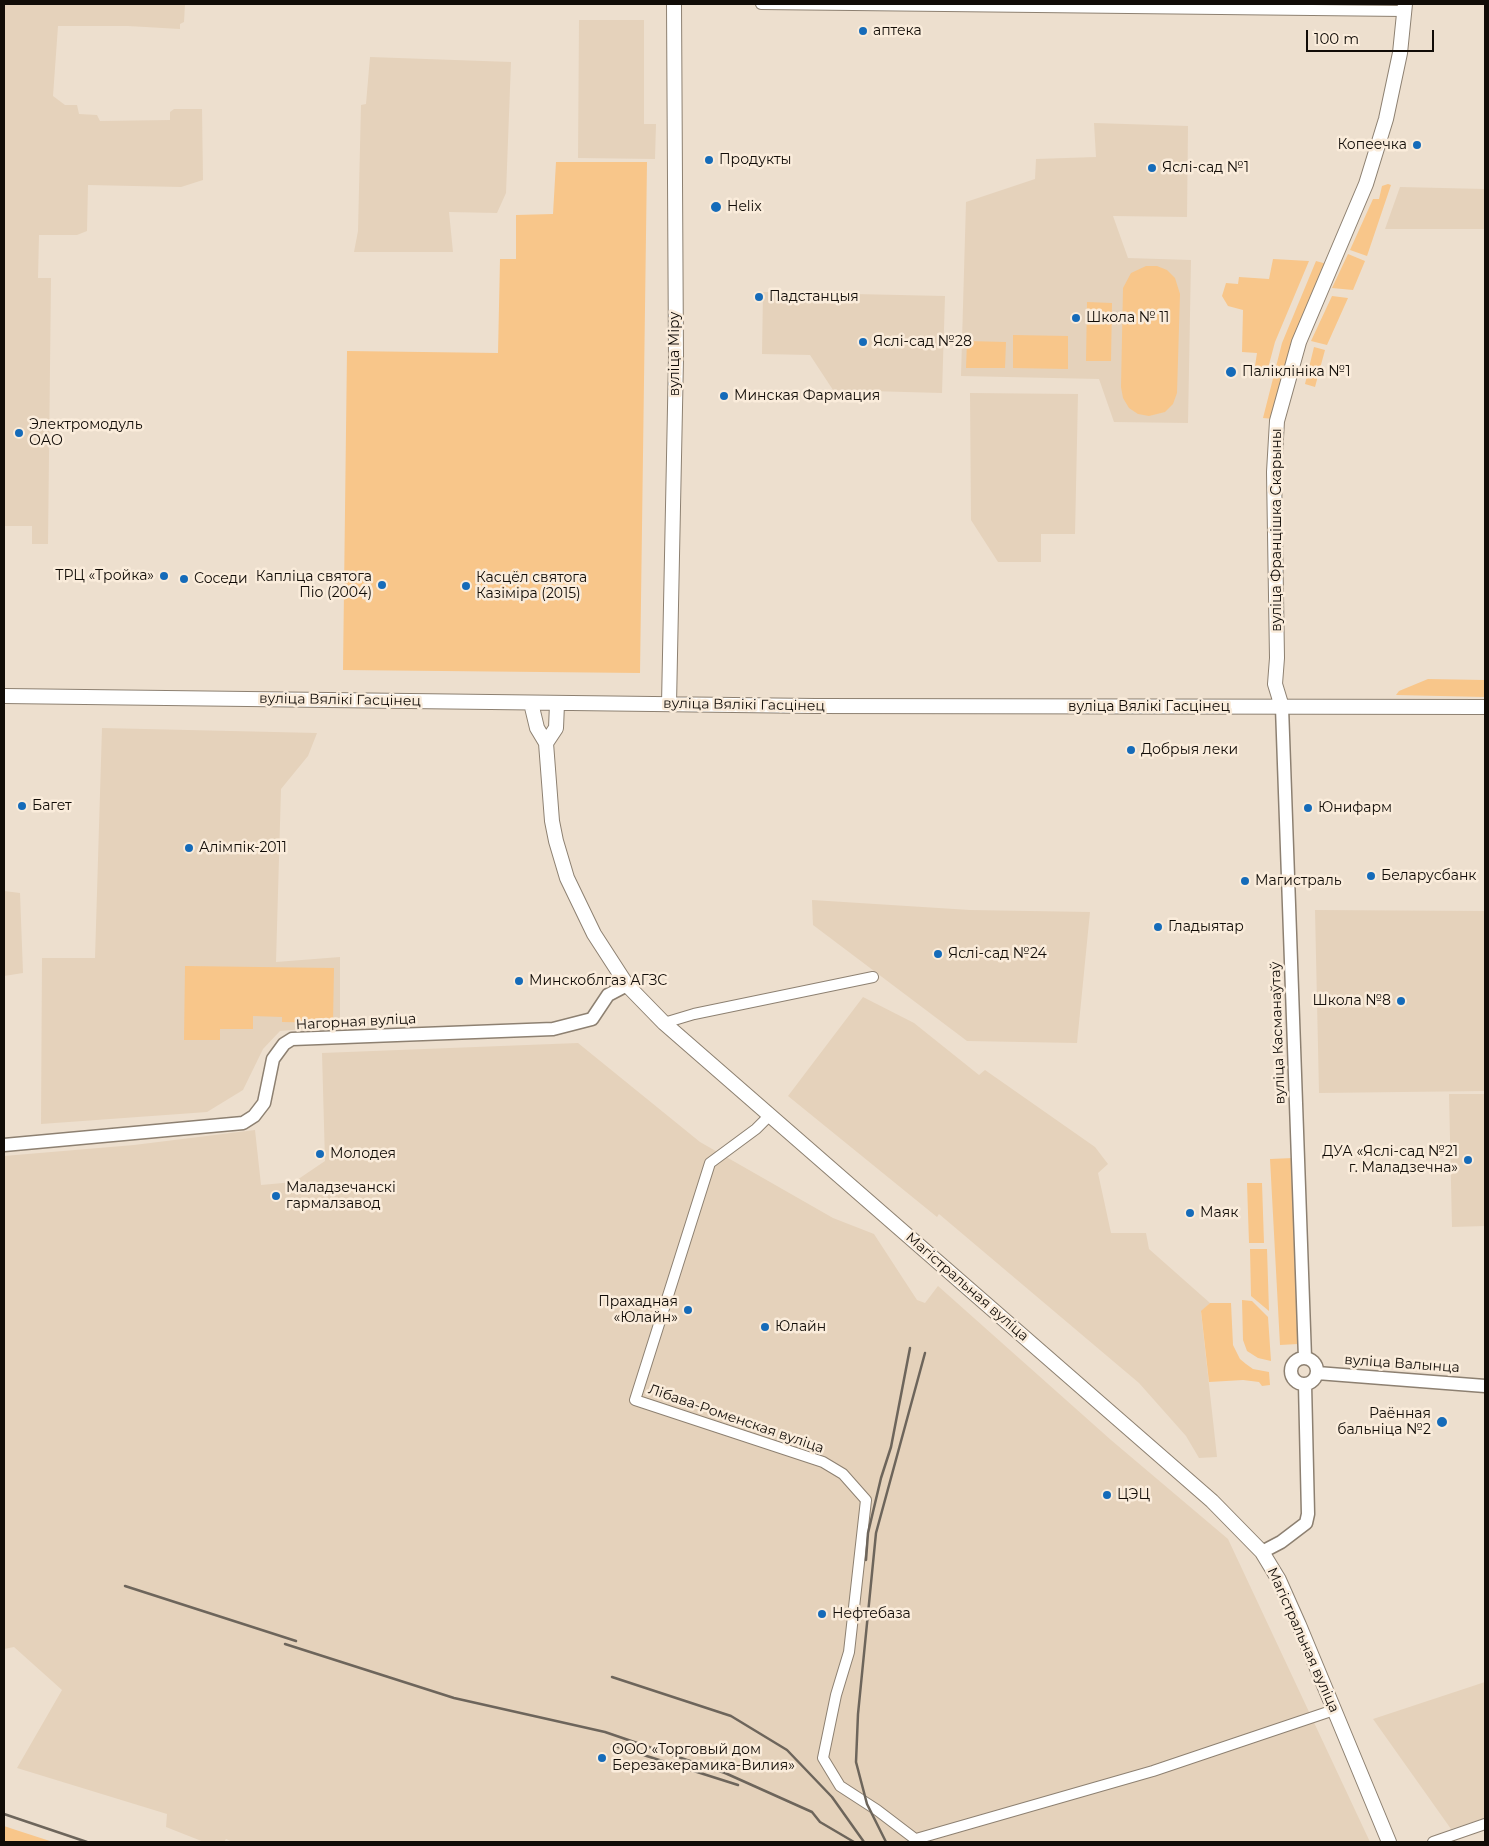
<!DOCTYPE html>
<html>
<head>
<meta charset="utf-8">
<style>
  body { margin:0 }
  #map { position:relative; width:1489px; height:1846px; overflow:hidden; background:#eddfce; font-family:Montserrat,sans-serif }
  canvas { display:block }
  .frame { position:absolute; inset:0; border:5px solid #110c07; pointer-events:none }
  .scale { position:absolute; left:1306px; top:30px; width:128px; height:22px; box-sizing:border-box; border:2px solid #110c07; border-top:0; padding-left:6px; font-size:15px; line-height:18px; white-space:nowrap; color:#110c07; -webkit-text-stroke:4px #faecdb; paint-order:stroke }
</style>
</head>
<body>
<div id="map">
<canvas width="1489" height="1846"></canvas>
<div class="frame"></div>
<div class="scale">100 m</div>
</div>
<script>
const c = document.querySelector('canvas').getContext('2d');
c.lineJoin = 'round';
function fill(path, color) { c.fillStyle = color; c.fill(path, 'evenodd'); }
const shape = rows => new Path2D(rows.map(r => 'M' + r).join(''));
function stroke(path, color, width, dash) { c.strokeStyle = color; c.lineWidth = width; c.lineCap = dash ? 'butt' : 'round'; c.setLineDash(dash || []); c.stroke(path); }
function drawText(font, color, halo, rows, align = 'center') {
  c.font = font + ' Montserrat,sans-serif'; c.lineWidth = 5; c.setLineDash([]); c.textBaseline = 'middle'; c.strokeStyle = halo; c.fillStyle = color; for (const [text, x, y, turn = 0] of rows) {
    c.save(); c.translate(x, y); c.rotate((+turn || 0) * Math.PI / 180); c.textAlign = isNaN(turn) ? turn : align; if (halo) c.strokeText(text, 0, 0); c.fillText(text, 0, 0); c.restore();
  }
}
fill(shape([
  [4,4,185,4,184,22,180,24,180,29,128,26,58,26,53,96,65,105,77,105,79,114,97,115,100,121,170,120,170,112,174,109,202,109,203,180,181,187,88,185,87,231,77,235,39,235,38,278,51,278,48,544,32,544,32,526,4,526],
  [1127,4,1399,4,1399,7],
  [579,20,644,20,644,124,656,124,655,159,578,158],
  [370,57,511,62,506,193,497,213,449,212,453,252,354,252,358,231,361,105,366,104],
  [1094,123,1188,126,1187,217,1113,216,1128,258,1191,260,1188,423,1114,422,1099,379,961,376,966,202,1035,179,1036,159,1096,157],
  [1400,187,1485,189,1485,229,1385,229],
  [763,292,945,296,942,393,833,390,810,355,762,354],
  [970,393,1078,394,1075,534,1041,534,1041,562,998,562,971,520],
  [102,728,317,733,308,756,281,789,276,962,340,957,340,1026,280,1031,263,1049,243,1090,207,1112,41,1124,42,958,95,958],
  [4,891,20,893,23,973,4,976],
  [812,900,970,910,1090,912,1077,1043,967,1041,813,925],
  [1315,910,1485,911,1485,1091,1319,1093],
  [863,997,914,1023,979,1075,985,1070,1095,1147,1108,1164,1098,1173,1111,1233,1146,1233,1149,1249,1210,1303,1201,1312,1217,1457,1199,1458,1186,1436,1139,1383,939,1214,937,1217,788,1096],
  [578,1043,700,1142,833,1218,874,1234,917,1300,925,1303,938,1286,1111,1440,1228,1539,1370,1842,233,1842,226,1839,224,1842,204,1842,166,1827,167,1814,17,1768,62,1690,14,1647,4,1649,4,1156,134,1145,255,1130,261,1185,294,1182,325,1161,322,1053],
  [1449,1094,1485,1094,1485,1226,1452,1227],
  [1485,1682,1485,1818,1451,1829,1373,1719]
]), '#e5d2bb');
fill(shape([
  [556,162,647,162,640,673,343,670,347,351,498,353,500,259,516,259,516,215,553,214],
  [1388,184,1391,185,1367,256,1350,250,1373,199,1379,199,1382,186],
  [1348,254,1365,261,1353,290,1332,288],
  [1273,259,1309,261,1275,342,1267,372,1255,366,1257,353,1242,352,1243,310,1228,306,1222,296,1226,283,1238,284,1239,277,1269,279],
  [1316,261,1327,264,1274,419,1263,418,1282,343],
  [1146,266,1157,266,1167,270,1175,278,1180,294,1177,393,1173,404,1165,412,1149,416,1138,414,1129,408,1123,398,1121,387,1123,288,1131,273],
  [1332,296,1348,298,1327,345,1311,341],
  [1087,302,1112,303,1111,361,1086,361],
  [1013,335,1068,336,1068,369,1013,368],
  [967,341,1006,342,1005,368,966,368],
  [1314,347,1325,350,1315,387,1305,384],
  [1428,679,1485,680,1485,697,1396,695,1399,691],
  [185,966,334,968,333,1023,282,1022,282,1017,253,1016,253,1029,220,1029,220,1040,184,1040],
  [1293,1158,1298,1344,1280,1345,1270,1159],
  [1247,1183,1262,1183,1264,1243,1249,1243],
  [1250,1249,1267,1249,1269,1311,1251,1296],
  [1242,1300,1252,1301,1268,1317,1271,1361,1258,1358,1247,1351,1243,1340],
  [1210,1303,1231,1303,1233,1345,1240,1359,1246,1364,1253,1369,1269,1372,1270,1385,1262,1386,1259,1382,1243,1380,1209,1382,1201,1311],
  [4,1826,19,1831,53,1842,4,1842]
]), '#f8c68a');
const minor = shape([
  [761,4,1404,11],
  [664,1023,694,1014,873,977],
  [770,1115,756,1129,710,1163,635,1400,823,1462,843,1474,866,1500,849,1652,836,1695,823,1758,840,1786,877,1810,919,1842],
  [916,1839,1153,1771,1334,1710],
  [1433,1842,1485,1824]
]);
const tertiary = shape([
  [1282,707,1305,1358],
  [4,1145,243,1123,254,1116,264,1103,273,1059,284,1044,292,1039,553,1029,592,1019,608,995,627,985],
  '1291 1371a13 13 0 1 1 26 0a13 13 0 1 1-26 0Z',
  [1317,1373,1485,1386],
  [1262,1552,1281,1542,1306,1523,1308,1514,1305,1384]
]);
const secondary = shape([
  [4,696,815,706,1485,707],
  [531,703,537,728,546,743,552,821,556,841,567,878,594,934,627,985,664,1023,1212,1501,1262,1552,1279,1580,1299,1625,1389,1842],
  [669,704,676,358,674,4],
  [1282,707,1275,684,1277,658,1274,472,1277,421,1299,342,1366,184,1386,119,1400,53,1405,4],
  [546,743,556,728,557,704]
]);
stroke(minor, '#8d8071', 12);
stroke(tertiary, '#8d8071', 15);
stroke(secondary, '#8d8071', 16);
stroke(minor, '#fff', 10);
stroke(tertiary, '#fff', 12);
stroke(secondary, '#fff', 14);
stroke(shape([
  [866,1560,868,1533,881,1478,891,1447,910,1348],
  [125,1586,296,1641],
  [285,1644,454,1698,605,1732,725,1773,812,1812,820,1822,854,1842],
  [612,1677,731,1716,787,1750,832,1797,864,1842],
  [612,1745,738,1785],
  [4,1814,87,1842],
  [886,1842,867,1804,856,1762,858,1714,876,1533,925,1353]
]), '#6d655b', 2.5);
for (const [x, y, r, color] of [
  [863,31,5,"#156bb9"],
  [1417,145,5,"#156bb9"],
  [709,160,5,"#156bb9"],
  [1152,168,5,"#156bb9"],
  [716,207,6,"#156bb9"],
  [759,297,5,"#156bb9"],
  [1076,318,5,"#156bb9"],
  [863,342,5,"#156bb9"],
  [1231,372,6,"#156bb9"],
  [724,396,5,"#156bb9"],
  [19,433,5,"#156bb9"],
  [164,576,5,"#156bb9"],
  [184,579,5,"#156bb9"],
  [382,585,5,"#156bb9"],
  [466,586,5,"#156bb9"],
  [1131,750,5,"#156bb9"],
  [22,806,5,"#156bb9"],
  [1308,808,5,"#156bb9"],
  [189,848,5,"#156bb9"],
  [1371,876,5,"#156bb9"],
  [1245,881,5,"#156bb9"],
  [1158,927,5,"#156bb9"],
  [938,954,5,"#156bb9"],
  [519,981,5,"#156bb9"],
  [1401,1001,5,"#156bb9"],
  [320,1154,5,"#156bb9"],
  [1468,1160,5,"#156bb9"],
  [276,1196,5,"#156bb9"],
  [1190,1213,5,"#156bb9"],
  [688,1310,5,"#156bb9"],
  [765,1327,5,"#156bb9"],
  [1442,1422,6,"#156bb9"],
  [1107,1495,5,"#156bb9"],
  [822,1614,5,"#156bb9"],
  [602,1758,5,"#156bb9"]
]) { const dot = new Path2D(); dot.arc(x, y, r, 0, 2 * Math.PI); c.fillStyle = color; c.fill(dot); stroke(dot, '#faecdb', 2); }
drawText('14px', '#110c07', '#faecdb', [
  ["аптека",873,31],
  ["Копеечка",1407,145,"right"],
  ["Продукты",719,160],
  ["Яслі-сад №1",1162,168],
  ["Helix",727,207],
  ["Падстанцыя",769,297],
  ["Школа № 11",1086,318],
  ["Яслі-сад №28",873,342],
  ["Паліклініка №1",1242,372],
  ["Минская Фармация",734,396],
  ["Электромодуль",29,425],
  ["ОАО",29,441],
  ["ТРЦ «Тройка»",154,576,"right"],
  ["Капліца святога",372,577,"right"],
  ["Піо (2004)",372,593,"right"],
  ["Касцёл святога",476,578],
  ["Казіміра (2015)",476,594],
  ["Соседи",194,579],
  ["Добрыя леки",1141,750],
  ["Багет",32,806],
  ["Юнифарм",1318,808],
  ["Алімпік-2011",199,848],
  ["Беларусбанк",1381,876],
  ["Магистраль",1255,881],
  ["Гладыятар",1168,927],
  ["Яслі-сад №24",948,954],
  ["Минскоблгаз АГЗС",529,981],
  ["Школа №8",1391,1001,"right"],
  ["ДУА «Яслі-сад №21",1458,1152,"right"],
  ["г. Маладзечна»",1458,1168,"right"],
  ["Молодея",330,1154],
  ["Маладзечанскі",286,1188],
  ["гармалзавод",286,1204],
  ["Маяк",1200,1213],
  ["Прахадная",678,1302,"right"],
  ["«Юлайн»",678,1318,"right"],
  ["Юлайн",775,1327],
  ["Раённая",1431,1414,"right"],
  ["бальніца №2",1431,1430,"right"],
  ["ЦЭЦ",1117,1495],
  ["Нефтебаза",832,1614],
  ["ООО «Торговый дом",612,1750],
  ["Березакерамика-Вилия»",612,1766]
], 'left');
drawText('14px', '#110c07', '#faecdb', [
  ["вуліца Міру",675,354,-90],
  ["вуліца Францішка Скарыны",1277,530,-90],
  ["вуліца Вялікі Гасцінец",340,700,1],
  ["вуліца Вялікі Гасцінец",744,705,1],
  ["вуліца Вялікі Гасцінец",1149,707],
  ["Нагорная вуліца",356,1022,-3],
  ["вуліца Касманаўтаў",1278,1033,-92],
  ["Магістральная вуліца",967,1287,41],
  ["вуліца Валынца",1402,1364,4],
  ["Лібава-Роменская вуліца",736,1419,19],
  ["Магістральная вуліца",1303,1640,66]
]);
</script>
</body>
</html>
